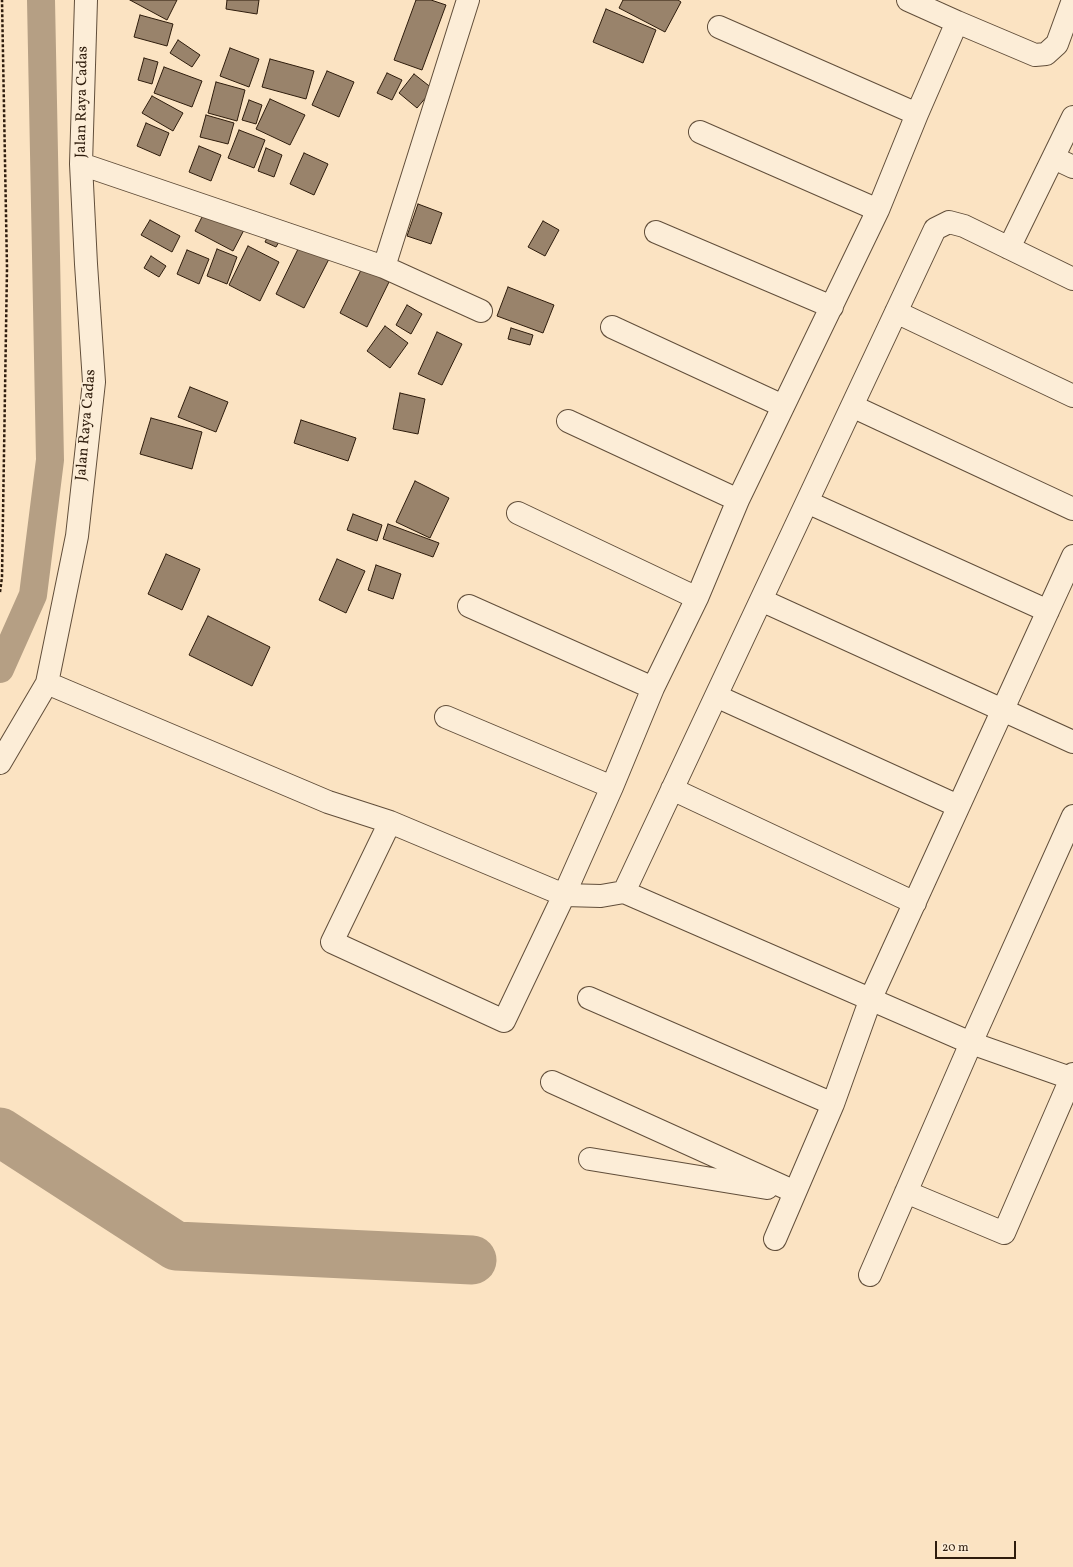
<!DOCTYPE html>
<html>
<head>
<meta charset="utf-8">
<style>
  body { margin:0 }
  #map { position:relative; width:1073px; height:1567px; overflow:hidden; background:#fbe3c2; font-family:Vollkorn,serif }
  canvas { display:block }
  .scale { position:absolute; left:935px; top:1541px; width:81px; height:18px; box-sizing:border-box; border:2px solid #2e1c0c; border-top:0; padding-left:5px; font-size:12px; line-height:14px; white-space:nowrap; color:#2e1c0c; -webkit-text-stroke:3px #fcedd7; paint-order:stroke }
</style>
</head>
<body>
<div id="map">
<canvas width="1073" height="1567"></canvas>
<div class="scale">20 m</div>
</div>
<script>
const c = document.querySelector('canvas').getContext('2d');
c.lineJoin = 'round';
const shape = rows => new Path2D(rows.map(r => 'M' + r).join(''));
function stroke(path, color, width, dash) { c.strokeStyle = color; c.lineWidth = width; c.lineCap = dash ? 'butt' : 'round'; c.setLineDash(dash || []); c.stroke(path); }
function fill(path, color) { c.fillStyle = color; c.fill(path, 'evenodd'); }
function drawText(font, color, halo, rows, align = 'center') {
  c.font = font + ' Vollkorn,serif'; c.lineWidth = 3.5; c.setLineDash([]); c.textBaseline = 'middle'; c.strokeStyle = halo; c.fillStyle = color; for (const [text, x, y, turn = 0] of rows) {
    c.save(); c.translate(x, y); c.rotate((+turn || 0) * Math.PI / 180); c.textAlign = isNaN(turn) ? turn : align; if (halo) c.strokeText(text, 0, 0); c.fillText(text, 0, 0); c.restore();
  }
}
stroke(shape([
  [0,669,33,595,50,460,41,0]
]), '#b59f84', 28);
stroke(shape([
  [0,1132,176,1246,472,1260]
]), '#b59f84', 49);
const building = shape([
  [130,0,177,0,167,20,130,0],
  [227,0,259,0,257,14,226,9,227,0],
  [416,0,431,0,446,5,422,70,394,60,416,0],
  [623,0,678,0,681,2,665,32,619,8,623,0],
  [606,9,656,30,643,63,593,42,606,9],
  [140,15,173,24,167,46,134,37,140,15],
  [178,40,200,55,192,67,170,53,178,40],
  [230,48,259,59,249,87,220,76,230,48],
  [144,58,158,62,152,84,138,80,144,58],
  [270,59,314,71,306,99,262,87,270,59],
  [164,67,202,81,192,107,154,93,164,67],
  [327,71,354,82,339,117,312,105,327,71],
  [387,73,402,80,392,100,377,93,387,73],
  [414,74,433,89,417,108,399,93,414,74],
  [216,82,245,90,237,121,208,113,216,82],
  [152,96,183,113,173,131,142,113,152,96],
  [270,99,305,115,290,145,256,129,270,99],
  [249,100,262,105,256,124,242,120,249,100],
  [206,115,234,123,228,144,200,137,206,115],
  [146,123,169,133,160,156,137,146,146,123],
  [239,130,265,140,254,168,228,158,239,130],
  [199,146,221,155,211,181,189,172,199,146],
  [266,148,282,155,274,177,258,171,266,148],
  [304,153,328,164,314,195,290,184,304,153],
  [418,204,442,213,431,244,407,236,418,204],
  [206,209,245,228,233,251,195,231,206,209],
  [150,220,180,236,172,252,141,235,150,220],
  [543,221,559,230,545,256,528,247,543,221],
  [269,234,280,240,276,247,265,242,269,234],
  [301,243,330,257,304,308,276,294,301,243],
  [248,246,279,262,260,301,229,285,248,246],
  [217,249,237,257,227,284,207,276,217,249],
  [187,250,209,259,199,284,177,274,187,250],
  [151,256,166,266,159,277,144,268,151,256],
  [362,268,389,282,367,327,340,313,362,268],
  [508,287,554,305,543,333,497,316,508,287],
  [407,305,422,314,411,334,396,325,407,305],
  [385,326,408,343,390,368,367,351,385,326],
  [511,328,533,335,530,345,508,339,511,328],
  [437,332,462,344,442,385,418,374,437,332],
  [190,387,228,402,216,432,178,417,190,387],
  [400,393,425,399,418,434,393,429,400,393],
  [151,418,202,432,192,469,140,454,151,418],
  [301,420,356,438,348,461,294,443,301,420],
  [415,481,449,498,430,538,396,522,415,481],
  [353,514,382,525,377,541,347,530,353,514],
  [388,524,439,543,433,557,383,539,388,524],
  [166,554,200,569,182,610,148,594,166,554],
  [337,559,365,571,346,613,319,600,337,559],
  [376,565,401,574,393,599,368,590,376,565],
  [208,616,270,647,252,686,189,655,208,616]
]);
fill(building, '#99836b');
stroke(building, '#2e1c0c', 1);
const minor = shape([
  [908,0,957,22],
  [719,27,917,114],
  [700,132,878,210],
  [1054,158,1073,167],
  [81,164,384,267,481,311],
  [656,232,832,307],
  [1009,248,1073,117],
  [384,267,468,0],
  [896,312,1073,396],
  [612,327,783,406],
  [852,406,1073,509],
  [568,421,738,500],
  [807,502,1048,611],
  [518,513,697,598],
  [761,600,1073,742],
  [469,606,653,688],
  [47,683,328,802,390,822,564,895,601,896,624,892,971,1043,1073,1079],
  [716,696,958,806],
  [446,717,612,787],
  [0,763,47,683,77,536,94,382,86,264,81,164,86,0],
  [672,789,915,903],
  [390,822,332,942,504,1021,564,895,612,787,653,688,697,598,738,500,878,210,917,114,957,22,1035,55,1046,54,1057,44,1073,0],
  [624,892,935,229,949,222,964,226,1073,279],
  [589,998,833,1104],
  [552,1082,795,1192],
  [590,1159,767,1188],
  [906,1192,1004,1233,1073,1074],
  [775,1239,833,1104,871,998,1073,556],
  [870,1275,971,1043,1073,816]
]);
stroke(minor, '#614e3a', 24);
stroke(shape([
  [0,592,2,577,7,268,2,0]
]), '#2e1c0c', 2.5, [3, 2]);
stroke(minor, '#fcedd7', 22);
drawText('15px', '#2e1c0c', '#fcedd7', [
  ["Jalan Raya Cadas",83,102,-89],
  ["Jalan Raya Cadas",87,425,-85]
]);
</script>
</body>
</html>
